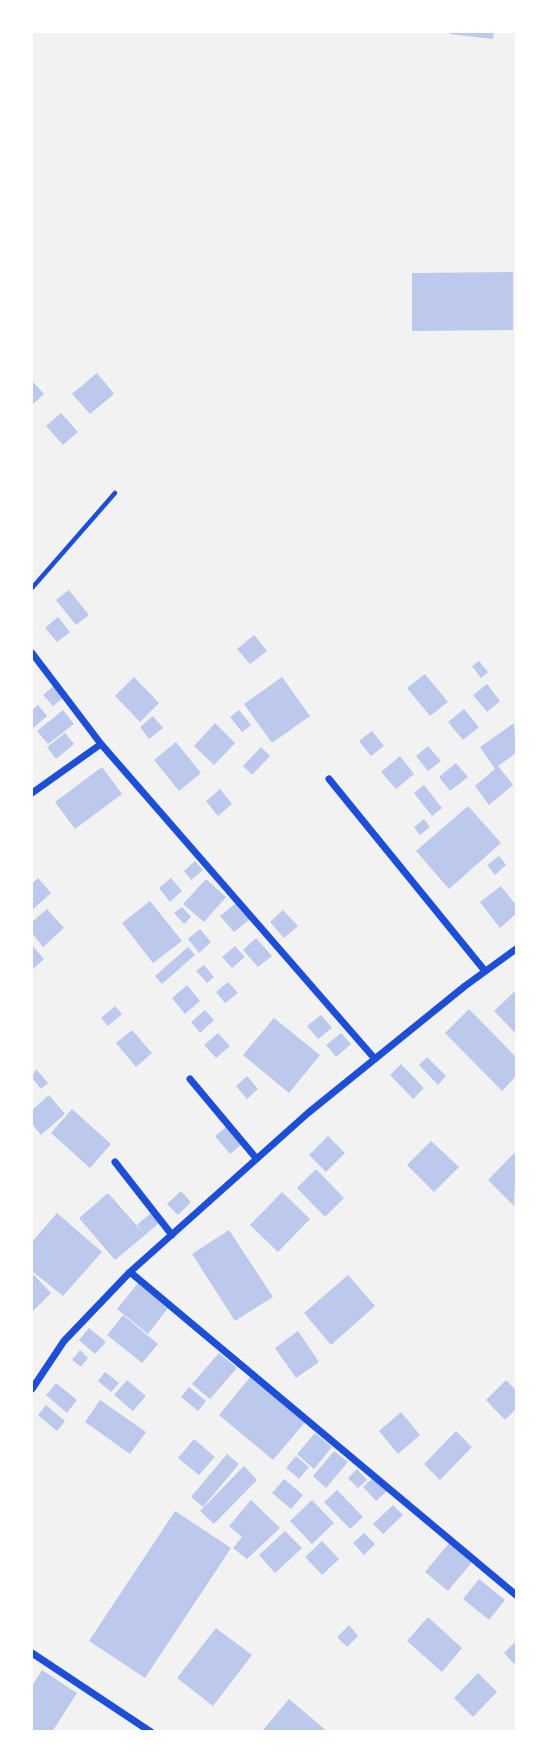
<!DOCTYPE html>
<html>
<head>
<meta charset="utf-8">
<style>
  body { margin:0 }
  #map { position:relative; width:548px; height:1763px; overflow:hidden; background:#f2f2f2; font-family:"DM Sans",sans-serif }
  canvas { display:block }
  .frame { position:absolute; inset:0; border:33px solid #fff; pointer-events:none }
</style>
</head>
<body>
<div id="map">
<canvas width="548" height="1763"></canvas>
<div class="frame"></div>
</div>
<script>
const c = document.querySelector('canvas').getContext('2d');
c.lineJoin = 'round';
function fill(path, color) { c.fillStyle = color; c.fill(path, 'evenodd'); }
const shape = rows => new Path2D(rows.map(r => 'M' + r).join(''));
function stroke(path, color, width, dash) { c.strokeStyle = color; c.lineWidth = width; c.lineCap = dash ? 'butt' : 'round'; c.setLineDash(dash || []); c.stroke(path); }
fill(shape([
  [451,32,494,32,493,39,450,34],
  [513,272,513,330,412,331,412,273],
  [97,373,114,394,90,414,72,394],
  [32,381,44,394,32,405],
  [61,413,78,432,63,445,46,426],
  [69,590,89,615,76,625,56,600],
  [58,617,70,632,57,642,45,628],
  [254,635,267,651,250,664,237,649],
  [479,661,488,672,481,678,472,666],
  [425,674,448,702,430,716,407,688],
  [134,677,159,703,140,722,115,696],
  [282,677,310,716,272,743,244,704],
  [487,684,500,701,487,712,473,695],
  [55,685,64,697,53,706,43,695],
  [38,705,47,716,32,729,32,710],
  [464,709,479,727,463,740,448,722],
  [63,710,74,724,48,744,37,731],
  [239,710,251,725,242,732,230,717],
  [153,716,163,728,149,739,140,727],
  [215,723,235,743,214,765,194,746],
  [514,723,516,753,498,766,513,785,489,805,475,786,495,769,480,747],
  [372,731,384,746,371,756,359,741],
  [65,733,74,744,56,759,47,747],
  [176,742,201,773,179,791,154,760],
  [428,746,441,761,428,771,416,756],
  [261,747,270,756,252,775,243,766],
  [400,756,414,774,396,789,381,772],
  [456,763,468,777,450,791,439,777],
  [102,767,122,794,75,829,55,802],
  [424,785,442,808,432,816,414,793],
  [220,789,232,804,218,816,206,801],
  [468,806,501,843,449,889,416,851],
  [424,819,430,827,420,835,414,827],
  [499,856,506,865,495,875,487,865],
  [195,861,203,870,191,880,184,871],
  [38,878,51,893,32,910,32,884],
  [171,878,182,891,170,902,159,888],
  [206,879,226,897,204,922,183,904],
  [501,886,516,905,516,914,500,928,480,902],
  [150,901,182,941,153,963,122,923],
  [236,903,250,919,234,932,220,916],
  [182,907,191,917,184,924,174,913],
  [47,909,64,928,43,947,32,933,32,922],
  [283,910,298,926,284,938,270,922],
  [200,929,211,942,199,953,188,939],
  [256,938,272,956,258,967,243,950],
  [32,945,44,959,32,970],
  [235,946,245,957,232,968,222,957],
  [188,947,195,955,162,984,155,976],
  [204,965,214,977,207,983,196,971],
  [228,982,238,993,225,1003,216,992],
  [187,985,200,1001,185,1014,172,998],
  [516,990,516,1034,494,1011],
  [115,1006,122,1014,108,1026,101,1018],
  [469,1009,516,1057,516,1076,502,1091,445,1033],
  [205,1010,214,1020,200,1033,191,1022],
  [321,1015,332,1028,318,1039,307,1026],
  [274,1018,320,1055,289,1093,243,1055],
  [132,1030,152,1053,136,1067,116,1043],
  [218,1033,230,1046,216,1058,204,1045],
  [341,1033,351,1044,336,1057,326,1045],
  [427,1057,446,1076,438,1085,419,1065],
  [401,1064,424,1088,413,1099,390,1075],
  [36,1069,48,1083,41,1089,32,1078],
  [247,1076,258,1089,247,1099,236,1086],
  [49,1095,65,1114,41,1135,32,1124,32,1110],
  [72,1109,111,1144,90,1168,51,1133],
  [227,1126,242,1144,230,1154,215,1136],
  [328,1136,345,1153,326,1172,309,1155],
  [431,1141,459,1167,434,1192,407,1165],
  [514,1153,516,1156,514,1206,488,1180],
  [316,1169,344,1198,325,1217,297,1188],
  [181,1191,191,1202,178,1215,167,1204],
  [282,1192,310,1219,278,1252,250,1225],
  [108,1193,145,1235,115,1260,79,1218],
  [152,1212,160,1222,145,1235,137,1225],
  [57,1213,102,1252,63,1296,32,1271,32,1242],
  [229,1230,273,1297,235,1321,192,1254],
  [32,1273,51,1293,32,1312],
  [348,1275,375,1306,331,1345,304,1313],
  [138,1283,168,1308,148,1334,117,1309],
  [123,1315,158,1344,142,1363,107,1335],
  [89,1328,106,1342,95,1354,79,1340],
  [298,1331,319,1362,296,1378,275,1348],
  [80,1350,88,1358,81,1367,72,1360],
  [219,1353,237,1368,210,1399,192,1384],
  [105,1372,119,1383,111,1392,98,1381],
  [251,1376,306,1421,273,1460,219,1415],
  [127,1380,146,1396,133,1411,114,1395],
  [506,1380,516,1390,516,1409,505,1420,486,1400],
  [56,1383,77,1400,67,1413,46,1395],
  [189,1387,206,1401,198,1411,181,1397],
  [100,1400,146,1432,130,1454,85,1422],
  [46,1405,65,1421,57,1431,38,1415],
  [401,1412,420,1435,398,1454,379,1431],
  [456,1431,472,1447,440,1480,424,1464],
  [315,1433,332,1447,314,1469,297,1454],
  [194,1439,215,1457,199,1475,178,1458],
  [334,1451,348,1462,326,1488,313,1476],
  [227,1454,239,1464,203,1507,191,1497],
  [296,1456,309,1467,299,1479,286,1468],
  [244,1466,257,1480,214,1524,200,1511],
  [357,1469,367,1480,358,1488,348,1478],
  [374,1477,387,1491,376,1501,363,1487],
  [284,1479,303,1495,291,1509,272,1493],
  [337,1490,363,1517,350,1529,324,1502],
  [251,1500,280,1528,247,1559,233,1548,242,1537,229,1526],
  [312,1500,334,1523,312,1544,290,1521],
  [393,1505,403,1515,383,1534,373,1524],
  [175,1511,231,1548,145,1678,89,1641],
  [285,1531,302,1548,275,1573,259,1555],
  [364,1533,375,1544,364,1555,353,1543],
  [322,1541,339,1559,322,1575,305,1557],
  [449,1543,472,1562,448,1591,425,1572],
  [479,1579,505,1600,489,1620,463,1599],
  [428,1617,462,1648,442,1672,407,1641],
  [349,1625,358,1636,347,1647,337,1637],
  [216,1628,252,1655,213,1706,177,1678],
  [516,1641,516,1666,504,1653],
  [42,1670,77,1693,52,1732,32,1732,32,1686],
  [478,1673,497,1692,473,1717,454,1698],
  [289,1699,328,1732,263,1730]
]), '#bdc9ec');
stroke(shape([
  [32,588,115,493]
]), '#1d4ed8', 4.5);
stroke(shape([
  [32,653,101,744,375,1059],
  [329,779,485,971],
  [32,793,101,744],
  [190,1079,256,1158],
  [115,1162,172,1235],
  [130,1272,516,1595],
  [32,1389,64,1341,130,1272,308,1113,465,986,516,949],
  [32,1653,151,1732]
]), '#1d4ed8', 7);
</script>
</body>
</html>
